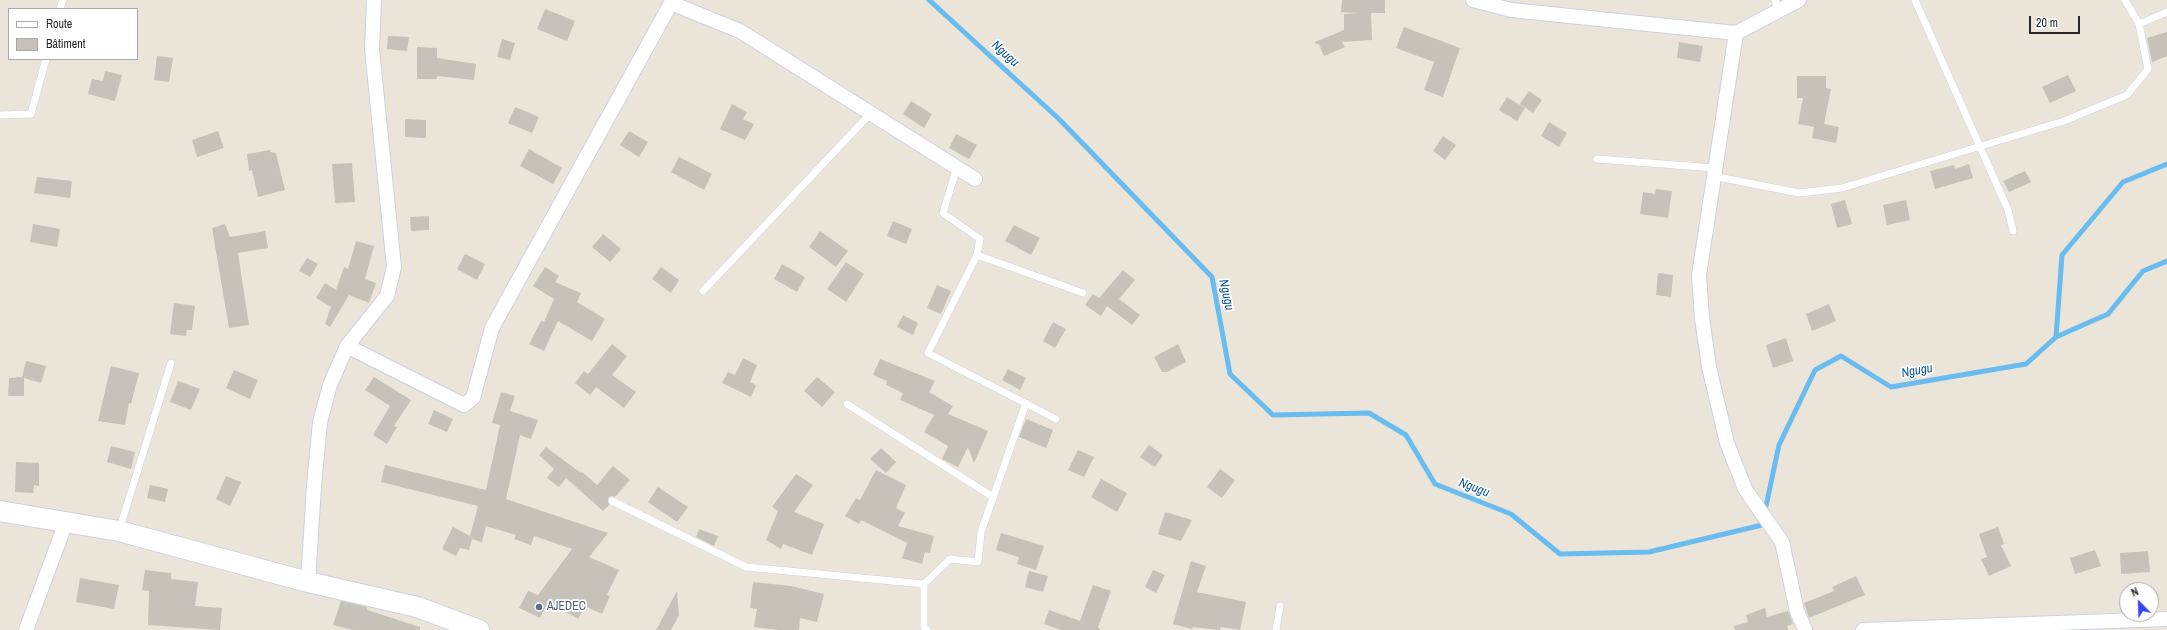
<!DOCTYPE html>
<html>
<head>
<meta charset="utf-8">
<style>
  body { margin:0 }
  #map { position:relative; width:2167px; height:630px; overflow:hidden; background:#ebe5d9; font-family:"Archivo Narrow",sans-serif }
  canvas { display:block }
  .legend { position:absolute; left:8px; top:8px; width:130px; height:52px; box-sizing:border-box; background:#fff; border:1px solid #a9a9a9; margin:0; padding:5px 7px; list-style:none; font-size:12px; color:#282828 }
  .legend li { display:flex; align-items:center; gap:8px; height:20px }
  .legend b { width:20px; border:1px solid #a9a9a9 }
  .north { position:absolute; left:2119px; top:582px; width:40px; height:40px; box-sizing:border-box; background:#fff; border:1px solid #a9a9a9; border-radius:50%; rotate:337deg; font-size:11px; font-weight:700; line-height:16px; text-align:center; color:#282828 }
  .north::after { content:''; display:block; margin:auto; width:14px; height:18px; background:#3442fd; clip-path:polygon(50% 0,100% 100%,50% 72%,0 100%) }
  .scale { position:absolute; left:2029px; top:16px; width:51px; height:18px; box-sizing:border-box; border:2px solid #282828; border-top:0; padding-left:5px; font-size:12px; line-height:14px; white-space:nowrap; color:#282828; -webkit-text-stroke:3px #fff; paint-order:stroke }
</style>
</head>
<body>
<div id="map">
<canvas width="2167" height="630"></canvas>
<ul class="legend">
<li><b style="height:5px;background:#fff"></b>Route</li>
<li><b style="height:11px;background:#c6c2b9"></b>Bâtiment</li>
</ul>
<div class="north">N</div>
<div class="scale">20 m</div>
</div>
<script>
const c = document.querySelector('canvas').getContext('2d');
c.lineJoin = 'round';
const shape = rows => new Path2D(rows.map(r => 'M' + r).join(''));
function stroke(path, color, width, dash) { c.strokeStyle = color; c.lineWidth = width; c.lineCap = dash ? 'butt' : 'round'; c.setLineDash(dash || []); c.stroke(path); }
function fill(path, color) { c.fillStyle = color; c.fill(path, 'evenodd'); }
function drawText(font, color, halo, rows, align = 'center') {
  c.font = font + ' "Archivo Narrow",sans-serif'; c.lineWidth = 3.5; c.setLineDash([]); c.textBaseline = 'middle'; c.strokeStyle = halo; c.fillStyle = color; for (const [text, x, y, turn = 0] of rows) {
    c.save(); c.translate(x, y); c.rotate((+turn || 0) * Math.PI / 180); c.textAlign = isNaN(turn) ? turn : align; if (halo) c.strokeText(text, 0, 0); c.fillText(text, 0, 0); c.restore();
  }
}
stroke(shape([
  [929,0,1059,119,1212,277,1230,374,1273,415,1369,413,1406,435,1435,484,1511,514,1560,554,1649,552,1762,525,1779,445,1815,370,1841,356,1891,387,2026,364,2056,337,2108,314,2143,271,2167,261],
  [2056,337,2062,255,2123,182,2167,164]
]), '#69bcf0', 5);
fill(shape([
  [1342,0,1385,0,1385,13,1371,13,1372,40,1342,42,1345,47,1324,56,1319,44,1316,44,1315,42,1344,30,1344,14,1358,13,1341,12],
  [545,9,575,21,567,41,537,29],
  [1404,27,1460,48,1443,97,1424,90,1434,62,1396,48],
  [2167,32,2167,56,2152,62,2147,38],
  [388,36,409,37,407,51,387,49],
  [502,39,515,43,510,60,497,57],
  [1679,42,1703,46,1700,62,1677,58],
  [417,47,437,48,437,58,476,64,474,80,437,76,437,79,417,79],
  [157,56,173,58,169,82,154,80],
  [105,71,122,75,115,101,88,94,92,79,103,81],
  [2068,75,2076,91,2050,103,2042,87],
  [1797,76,1826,76,1826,88,1831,89,1824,124,1839,127,1836,143,1812,138,1814,127,1798,124,1803,98,1797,98],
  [1529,91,1542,100,1533,113,1520,104],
  [1507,97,1525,108,1517,121,1499,110],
  [911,101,932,114,924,128,903,114],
  [732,104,747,112,743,119,754,124,745,140,720,129],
  [515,107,539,117,532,133,508,123],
  [405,119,426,120,426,138,405,137],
  [1549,122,1567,133,1559,147,1541,136],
  [218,131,224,148,197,157,192,140],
  [629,131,648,142,639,157,620,145],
  [956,134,977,145,969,159,949,148],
  [1443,136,1456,145,1445,160,1433,151],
  [529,149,562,168,553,184,520,166],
  [270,150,270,152,276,153,285,190,258,197,252,170,249,171,247,154],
  [679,157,712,174,704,190,671,172],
  [352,163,355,202,335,203,332,164],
  [1969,164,1973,178,1935,189,1930,171,1954,165,1955,169],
  [2025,171,2031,182,2009,192,2003,181],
  [37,177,72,181,70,198,34,193],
  [1656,189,1672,191,1668,218,1640,214,1643,192,1655,194],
  [1845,200,1852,224,1837,228,1831,204],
  [1906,200,1910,220,1887,225,1883,205],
  [429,216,429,230,411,231,410,217],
  [893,221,912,229,906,244,887,236],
  [33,224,60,229,57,247,30,242],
  [225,224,230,237,265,231,268,248,238,253,249,325,229,328,212,228],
  [1014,225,1040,238,1031,255,1005,241],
  [820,231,848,251,836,267,809,247],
  [603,234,621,249,610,262,592,247],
  [356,241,374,246,365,279,376,283,369,303,349,295,330,327,325,324,331,307,316,298,325,283,336,290,344,267,348,269],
  [465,254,485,264,477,280,457,269],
  [307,258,318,264,310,277,299,271],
  [846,262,864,274,846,302,827,289],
  [782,264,805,277,797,292,774,279],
  [545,267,559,276,555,282,581,293,577,302,605,319,592,341,558,321,544,351,529,344,541,321,544,322,554,299,533,286],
  [661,267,679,280,671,293,652,279],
  [1123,270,1135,280,1119,299,1140,315,1132,325,1107,306,1101,316,1085,305,1093,294,1099,298],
  [1658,273,1673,275,1671,297,1656,295],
  [937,285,951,291,941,314,927,308],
  [174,303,195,306,192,330,187,330,186,336,170,334],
  [1829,304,1836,321,1812,331,1806,314],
  [903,315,918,323,913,335,897,327],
  [1053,322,1066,329,1055,348,1043,341],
  [1786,338,1793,361,1773,368,1766,345],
  [612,344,627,356,612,375,636,392,624,408,596,387,590,395,575,383,584,371,588,374],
  [1178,344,1186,362,1167,372,1162,372,1154,357],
  [743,358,757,365,750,382,756,385,751,397,722,383,728,372,735,375],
  [880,359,935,381,929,392,953,406,948,414,988,431,974,463,968,447,958,467,942,459,948,446,924,432,934,415,900,400,903,393,886,385,887,381,873,375],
  [26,361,46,366,41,383,24,378,24,396,8,396,9,378,22,377],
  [111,366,139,373,131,404,129,403,125,425,98,421],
  [1008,369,1026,378,1020,390,1002,380],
  [234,370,258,380,250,399,226,388],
  [374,377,411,400,394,426,397,427,387,444,373,435,390,406,365,390],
  [817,377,835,392,822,407,804,391],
  [178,381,200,389,191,410,170,402],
  [501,392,515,396,510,411,538,420,531,439,520,435,506,499,608,533,589,557,619,570,607,595,610,596,602,614,585,606,578,619,548,602,540,618,519,608,528,591,538,595,572,549,534,536,531,545,514,539,516,535,486,526,482,542,472,539,469,550,460,548,456,556,442,549,453,527,470,536,478,506,381,482,385,465,486,490,500,425,492,423],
  [434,410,453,419,447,432,428,424],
  [1026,419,1053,430,1046,448,1019,437],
  [1149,445,1163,455,1155,467,1140,457],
  [111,446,135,452,131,469,107,462],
  [546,447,581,473,582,472,597,485,613,466,630,480,615,497,611,496,608,498,609,505,603,511,566,478,559,487,547,478,554,469,539,455],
  [881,448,896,462,886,473,870,459],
  [1078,450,1094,457,1084,477,1068,470],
  [16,462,39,463,39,486,34,485,33,493,15,492],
  [1220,469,1235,480,1222,498,1207,487],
  [876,470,906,485,896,508,905,513,898,526,934,536,930,553,925,552,922,564,902,558,907,543,861,520,859,524,845,516,856,498,860,500],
  [796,474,813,485,794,512,824,524,812,555,783,544,781,549,766,540,778,511,772,507],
  [226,476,241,482,230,506,216,499],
  [1101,479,1127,493,1117,512,1091,497],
  [150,485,168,489,165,502,147,498],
  [658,487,688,507,677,522,648,502],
  [1165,512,1192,520,1181,541,1158,534],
  [1998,527,2004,544,2001,545,2011,566,1989,576,1981,559,1987,557,1979,534],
  [699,529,718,536,714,546,696,537],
  [1001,533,1044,546,1036,570,1017,564,1019,557,996,550],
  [2095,550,2101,566,2075,574,2070,558],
  [2148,551,2150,572,2121,574,2120,553],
  [1191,561,1206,566,1197,592,1246,602,1240,630,1221,627,1220,630,1193,627,1192,629,1173,624],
  [145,570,171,573,171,579,198,582,195,606,222,608,220,630,148,625,149,591,142,590],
  [1153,570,1165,575,1156,593,1145,587],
  [1029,571,1048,576,1043,592,1025,587],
  [1856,576,1865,595,1809,618,1804,603,1834,591,1832,587],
  [80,578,119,585,114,609,76,602],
  [753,582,791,586,824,594,817,622,800,618,799,630,778,630,754,627,757,609,750,608],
  [1093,585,1111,591,1098,627,1100,630,1061,630,1044,624,1049,610,1080,621],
  [677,591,679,615,671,630,656,630],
  [341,601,367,607,367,610,420,627,420,630,353,630,333,625],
  [1765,608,1767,617,1788,611,1793,624,1787,626,1788,630,1735,630,1734,626,1748,622,1746,615]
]), '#c6c2b9');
const lane = shape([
  [1775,0,1778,11],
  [1915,0,2008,210,2013,231],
  [60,9,63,0],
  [2139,24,2167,12],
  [0,115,31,114,46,59],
  [1597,159,1715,168],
  [957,167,943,213,980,239,977,255,1083,293],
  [1713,176,1799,193,1842,188,2064,121,2127,95,2148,69,2139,24,2125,0],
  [977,255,928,353,1056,419],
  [703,291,871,113],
  [847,404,993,497],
  [612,501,746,567,924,584],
  [119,531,171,363],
  [927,630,924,627,924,584,950,559,978,562,981,532,1026,403],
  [1276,630,1280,606]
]);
const street = shape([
  [1473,0,1511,10,1736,33,1799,0],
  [1736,33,1699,275,1702,318,1709,367,1727,443,1745,489,1782,542,1797,611,1805,630],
  [347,346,464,405,473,398,492,328,671,3,740,31,975,179],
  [308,582,314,486,320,422,330,385,347,346,387,296,394,267,372,49,374,0],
  [26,630,66,522],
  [1863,630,2167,619]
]);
const secondary = shape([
  [0,511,119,531,308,582,417,607,479,630]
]);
stroke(lane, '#ced0e2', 8);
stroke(street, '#ced0e2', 16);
stroke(secondary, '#ced0e2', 22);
stroke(lane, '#fff', 7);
stroke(street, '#fff', 14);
stroke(secondary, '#fff', 20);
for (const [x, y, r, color] of [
  [539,607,4,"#5c6f8a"]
]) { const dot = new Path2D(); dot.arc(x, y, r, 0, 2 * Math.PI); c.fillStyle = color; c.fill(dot); stroke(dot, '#fff', 1.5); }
drawText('12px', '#4e5e75', '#fff', [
  ["AJEDEC",547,607]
], 'left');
drawText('italic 13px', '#0b5799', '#fff', [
  ["Ngugu",1005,54,42],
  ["Ngugu",1226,295,78],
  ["Ngugu",1917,371,-10],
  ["Ngugu",1474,488,21]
]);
</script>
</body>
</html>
